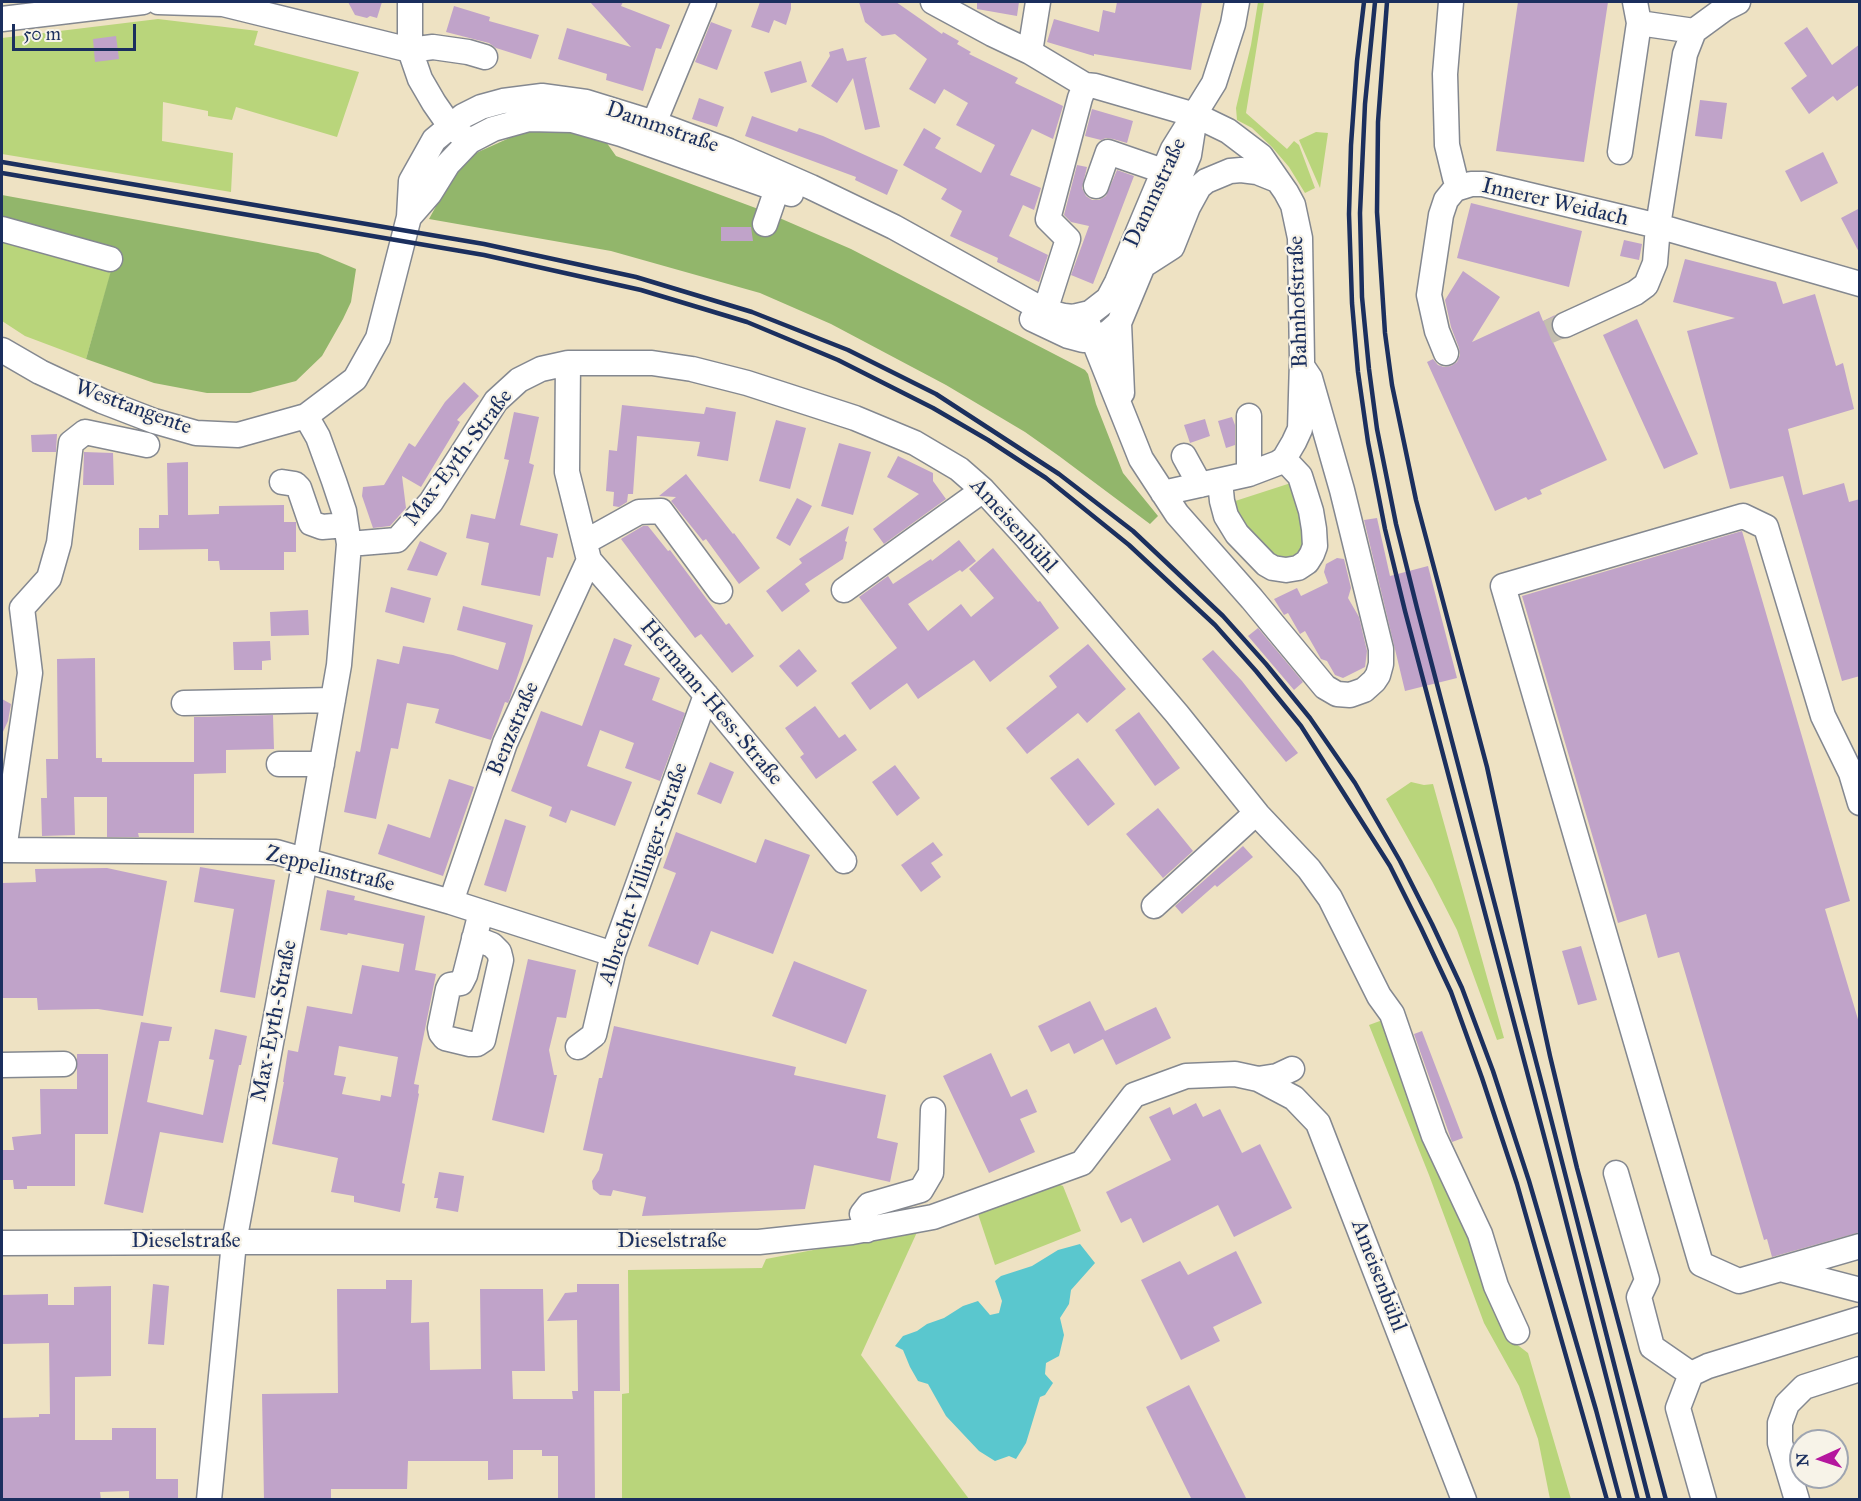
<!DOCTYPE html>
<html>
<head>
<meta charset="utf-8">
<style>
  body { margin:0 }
  #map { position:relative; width:1861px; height:1501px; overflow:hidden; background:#eee2c3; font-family:"IM FELL Great Primer",serif }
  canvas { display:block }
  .frame { position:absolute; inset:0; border:3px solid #1b2f5e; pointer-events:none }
  .north { position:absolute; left:1789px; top:1429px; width:60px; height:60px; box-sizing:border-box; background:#f7f3e8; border:2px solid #9fa5b1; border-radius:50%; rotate:267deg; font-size:16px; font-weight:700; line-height:24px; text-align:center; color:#1b2f5e }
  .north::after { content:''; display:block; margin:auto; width:21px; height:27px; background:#b5179e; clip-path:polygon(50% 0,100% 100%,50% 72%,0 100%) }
  .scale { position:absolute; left:12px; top:24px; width:124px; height:27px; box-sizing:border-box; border:3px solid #1b2f5e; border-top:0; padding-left:8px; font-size:18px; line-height:21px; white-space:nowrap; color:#1b2f5e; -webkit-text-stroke:4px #f7f3e8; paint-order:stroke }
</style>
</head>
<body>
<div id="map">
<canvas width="1861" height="1501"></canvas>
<div class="frame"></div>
<div class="north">N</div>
<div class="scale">50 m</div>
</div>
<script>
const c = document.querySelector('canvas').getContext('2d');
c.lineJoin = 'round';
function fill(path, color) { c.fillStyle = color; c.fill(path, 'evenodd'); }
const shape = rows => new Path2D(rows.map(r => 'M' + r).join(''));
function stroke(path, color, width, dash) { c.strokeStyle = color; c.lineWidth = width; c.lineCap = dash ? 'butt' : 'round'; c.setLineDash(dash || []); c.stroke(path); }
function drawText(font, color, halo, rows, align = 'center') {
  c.font = font + ' "IM FELL Great Primer",serif'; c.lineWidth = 4.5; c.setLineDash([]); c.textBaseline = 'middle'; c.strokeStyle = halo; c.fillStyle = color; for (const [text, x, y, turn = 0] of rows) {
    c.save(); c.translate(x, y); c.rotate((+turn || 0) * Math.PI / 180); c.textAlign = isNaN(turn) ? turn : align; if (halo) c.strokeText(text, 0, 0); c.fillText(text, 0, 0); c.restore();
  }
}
fill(shape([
  [1258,2,1264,2,1246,113,1287,149,1294,141,1299,145,1315,188,1305,193,1289,167,1272,147,1252,128,1237,120,1236,108,1251,45],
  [158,19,258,31,254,45,359,72,337,137,236,107,232,120,208,116,208,111,163,102,162,141,233,153,231,192,2,154,2,38],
  [1316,132,1328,133,1320,188,1299,140],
  [2,235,113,266,86,359,25,336,2,321],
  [1294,482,1308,548,1291,563,1265,555,1229,503],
  [1411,782,1424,785,1433,784,1504,1038,1497,1040,1457,930,1432,881,1386,799],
  [1388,1018,1515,1343,1528,1353,1571,1499,1550,1499,1538,1439,1519,1386,1484,1323,1429,1175,1369,1025],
  [1055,1183,1063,1186,1081,1231,995,1265,977,1211],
  [918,1230,861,1355,969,1499,622,1499,622,1394,629,1393,628,1270,762,1268,766,1259]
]), '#b9d57b');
fill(shape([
  [554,127,604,139,616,156,761,210,851,249,1085,370,1088,374,1096,404,1123,473,1158,516,1150,524,1059,456,1025,432,946,385,831,324,760,293,611,251,429,219,452,177,476,153,516,135],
  [2,195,318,253,356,269,351,302,343,319,322,356,296,381,250,393,207,393,154,383,86,359,116,253,2,222]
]), '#92b66b');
fill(shape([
  [1080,1244,1095,1263,1071,1290,1069,1304,1060,1318,1064,1335,1059,1356,1046,1363,1045,1374,1053,1383,1045,1395,1040,1397,1026,1443,1016,1459,1009,1456,995,1461,979,1451,946,1416,928,1384,918,1381,910,1367,903,1350,895,1346,903,1336,917,1331,927,1324,944,1318,963,1306,978,1301,990,1315,999,1313,1002,1301,995,1281,1001,1276,1032,1266,1058,1250]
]), '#5ac7ce');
fill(shape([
  [348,2,382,2,377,18,370,16,367,18,355,15],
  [590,2,623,2,621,6,670,25,661,49,656,48,643,91,606,80,607,74,558,59,567,28,631,47],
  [760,2,791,2,791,9,786,25,774,20,769,33,751,27],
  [859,2,896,2,942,34,943,32,959,41,957,44,971,52,969,54,1018,78,1015,83,1063,106,1053,139,1032,129,1010,175,1041,188,1034,210,1023,205,1009,236,1048,255,1039,282,997,262,998,258,950,236,962,211,941,199,947,189,903,165,924,128,941,138,935,148,981,173,995,145,956,125,968,103,944,89,935,104,909,89,927,59,895,34,882,36,865,22],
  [977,2,1019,2,1017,16,977,9],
  [1117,2,1202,2,1191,70,1094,54,1094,56,1047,42,1054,19,1099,32,1103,10,1115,13],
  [1518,2,1608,2,1584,162,1496,151],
  [454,6,490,17,489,21,539,35,531,59,496,48,489,43,446,32],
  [711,22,732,30,717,70,695,62],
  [1807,27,1832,65,1860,44,1860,84,1837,101,1833,96,1809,114,1791,88,1807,76,1784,43],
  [116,36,119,59,95,62,93,39],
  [843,48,847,61,867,57,865,60,880,127,865,130,853,78,837,103,811,86,830,56,829,52],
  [801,61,807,82,771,93,764,72],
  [699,98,724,107,717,127,692,119],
  [1700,100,1727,103,1722,139,1695,136],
  [1092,109,1133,121,1127,143,1113,139,1106,138,1101,140,1085,136],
  [752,116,797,132,799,128,823,136,898,170,887,195,855,180,856,177,745,136],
  [1823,152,1838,183,1801,202,1785,171],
  [1077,165,1087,167,1082,188,1086,196,1092,200,1099,200,1106,196,1117,170,1134,176,1093,284,1071,275,1089,226,1071,222,1064,215],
  [1471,203,1582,231,1569,287,1457,258],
  [1860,208,1860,254,1841,218],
  [721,227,751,227,753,241,721,241],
  [1624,240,1642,244,1639,260,1620,256],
  [1685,259,1776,282,1783,304,1815,294,1836,366,1843,363,1854,409,1788,429,1803,495,1844,483,1849,502,1860,499,1860,676,1842,681,1783,476,1730,489,1687,331,1735,318,1673,302],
  [1463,271,1500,297,1472,342,1539,311,1543,321,1555,315,1551,324,1552,331,1557,337,1552,340,1607,460,1540,490,1542,494,1528,500,1526,497,1495,511,1427,362,1433,359,1438,365,1444,367,1451,366,1457,362,1460,355,1459,348,1451,327,1445,300],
  [1637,319,1698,454,1664,469,1603,335],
  [464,382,479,396,457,420,460,422,421,487,402,476,406,508,390,526,373,528,362,496,363,487,384,485,409,443,415,447,445,402],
  [622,405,704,414,706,407,736,412,728,461,697,456,700,442,637,436,633,494,628,494,627,502,619,507,613,506,614,492,606,491,609,450,617,451],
  [514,412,539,417,529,463,534,465,520,525,558,534,553,558,547,557,540,596,481,585,489,543,466,538,471,514,495,519,509,460,504,459],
  [1232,417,1235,425,1235,445,1226,448,1218,421],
  [1205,419,1210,436,1190,443,1184,425],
  [776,420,806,428,790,489,759,481],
  [57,434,56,452,32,452,31,435],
  [839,443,871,452,853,515,821,506],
  [84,452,113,453,114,485,83,485],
  [898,456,933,473,933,481,946,499,884,544,873,529,919,494,887,477],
  [188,462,188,515,219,514,219,506,284,505,284,522,296,522,296,552,284,552,284,570,220,570,219,561,208,561,208,549,139,550,139,528,159,528,159,515,168,515,167,463],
  [686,474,733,534,734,533,760,568,739,584,706,539,703,541,671,501,676,497,659,496],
  [797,498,812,506,790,546,776,538],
  [1377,518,1390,576,1428,566,1457,678,1405,691,1364,520],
  [643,526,648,526,668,551,670,550,726,625,729,623,754,656,732,673,701,634,695,638,621,539],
  [849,526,845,541,847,542,843,559,805,584,810,591,782,612,766,591,802,563,799,559],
  [1742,531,1850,901,1825,909,1860,1026,1860,1232,1772,1257,1767,1239,1764,1240,1679,952,1658,958,1646,914,1618,923,1522,596],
  [959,540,976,561,962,572,960,570,908,604,928,631,961,604,971,617,994,598,969,569,993,548,1038,602,1040,601,1059,628,990,682,974,660,918,699,907,683,870,710,851,683,897,648,859,597,888,576,893,584,931,559,932,561],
  [420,541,447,553,437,576,407,570],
  [1337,558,1344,559,1351,588,1348,598,1359,617,1367,651,1365,667,1343,678,1335,675,1327,661,1321,659,1305,631,1300,634,1288,613,1284,615,1274,599,1297,588,1301,596,1328,583,1324,572,1326,564],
  [391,587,431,598,424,623,385,612],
  [463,606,533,625,523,661,509,701,508,703,505,702,491,740,435,723,439,709,407,703,398,749,391,748,376,819,344,812,356,751,360,752,377,659,399,664,403,646,453,655,498,670,506,643,457,630],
  [308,610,309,635,271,636,270,612],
  [1258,628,1303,682,1294,690,1248,636],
  [614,638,632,645,624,665,660,678,652,700,685,713,660,781,625,768,634,743,600,730,587,766,632,782,615,826,571,810,566,823,549,816,552,807,511,791,541,711,582,726],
  [270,641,271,660,262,661,262,670,234,670,233,642],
  [1088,644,1126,689,1087,723,1078,713,1027,754,1006,728,1057,687,1049,676],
  [799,649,817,671,797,687,779,666],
  [1213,650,1242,681,1298,753,1286,762,1202,659],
  [95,658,96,758,102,758,102,762,194,762,194,833,138,833,139,837,107,837,107,797,74,797,75,835,42,836,41,798,47,798,46,759,58,759,57,659],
  [2,699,11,704,8,721,2,734],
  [815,706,839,738,845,734,857,750,816,779,800,757,804,754,785,728],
  [1139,712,1180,768,1155,786,1115,730],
  [273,715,274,749,226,750,226,773,194,774,194,717],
  [1078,758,1115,804,1088,826,1050,778],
  [710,762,734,772,721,804,697,794],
  [895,765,920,798,897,816,872,782],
  [449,779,474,787,443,876,378,854,388,824,430,838],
  [1158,808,1193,851,1163,878,1126,834],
  [505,819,526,826,506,892,484,885],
  [676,832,756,863,765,839,810,855,773,954,711,931,698,965,648,946,676,873,663,868],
  [933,842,943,855,931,863,941,877,921,892,901,865],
  [1243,846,1253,857,1217,887,1215,885,1182,914,1175,906],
  [200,867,275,880,255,998,220,992,234,909,194,902],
  [107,868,167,881,143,1016,98,1009,38,1010,37,998,2,998,2,883,36,882,35,869],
  [327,890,355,896,354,900,425,916,415,970,436,974,414,1084,419,1085,418,1093,419,1094,402,1183,405,1184,400,1212,354,1202,354,1196,331,1192,338,1158,272,1144,284,1082,283,1082,288,1050,298,1052,307,1006,352,1014,362,965,399,972,404,944,348,933,347,935,320,930],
  [339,1046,398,1057,391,1097,381,1095,380,1101,342,1094,346,1077,334,1075],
  [1581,946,1597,1000,1578,1005,1562,951],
  [528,959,576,970,566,1018,557,1017,549,1050,554,1075,557,1075,544,1133,492,1120],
  [794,961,867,990,846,1044,772,1016],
  [1090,1001,1105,1031,1156,1007,1171,1038,1116,1065,1103,1039,1074,1054,1069,1043,1051,1052,1038,1026],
  [141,1022,172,1027,169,1041,159,1041,147,1102,203,1115,214,1060,209,1059,215,1029,247,1036,241,1065,239,1065,223,1143,160,1132,143,1213,104,1204],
  [614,1026,796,1067,794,1075,886,1095,877,1138,898,1143,890,1182,814,1165,805,1209,642,1216,646,1197,613,1190,611,1196,600,1195,593,1189,592,1181,599,1170,603,1154,583,1150,599,1078,602,1078],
  [1422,1031,1463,1138,1452,1142,1414,1034],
  [991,1053,1011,1097,1027,1089,1037,1112,1020,1119,1035,1152,989,1173,943,1076],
  [77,1054,108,1054,108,1134,75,1134,75,1186,27,1186,27,1189,14,1189,13,1180,2,1180,2,1150,14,1150,12,1137,41,1134,40,1089,77,1089],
  [1196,1103,1203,1117,1220,1109,1242,1153,1260,1144,1292,1208,1234,1237,1218,1205,1143,1243,1131,1218,1121,1223,1106,1192,1171,1160,1149,1117,1170,1107,1173,1115],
  [439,1172,464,1176,458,1212,436,1208,438,1198,434,1198],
  [1236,1251,1262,1303,1213,1327,1220,1341,1181,1360,1141,1280,1180,1261,1188,1275],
  [386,1280,412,1280,411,1323,429,1322,430,1370,481,1369,480,1289,543,1289,545,1371,512,1371,513,1399,573,1399,572,1391,578,1391,577,1320,547,1321,565,1293,577,1292,577,1284,619,1284,620,1391,594,1391,595,1500,558,1500,558,1456,542,1456,542,1450,513,1450,513,1479,488,1480,488,1461,408,1461,407,1489,331,1489,331,1500,264,1500,262,1394,338,1393,337,1289,386,1289],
  [153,1284,169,1286,164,1345,148,1344],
  [111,1286,111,1376,75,1377,75,1440,112,1440,112,1428,156,1428,156,1479,178,1479,178,1500,129,1500,129,1491,100,1492,101,1500,2,1500,2,1418,39,1417,39,1414,50,1414,49,1343,2,1344,2,1295,48,1294,48,1305,74,1305,74,1287],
  [1189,1385,1247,1500,1192,1500,1146,1407]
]), '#c0a3c9');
stroke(shape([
  [1548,332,1565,325]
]), '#c4beaf', 24, [24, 12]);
const minor = shape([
  [158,2,223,4,410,50,433,47,468,52,485,57],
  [410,2,410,50,420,79,434,103,450,126,463,136],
  [933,2,992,34,1030,52,1085,85,1095,86,1195,115,1228,131,1261,156,1286,192,1293,205,1300,238,1302,361,1300,429,1294,442,1284,459,1278,463,1249,474,1163,493],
  [1451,2,1445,74,1447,145,1455,178],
  [1635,2,1639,23,1694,31],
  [2,19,143,2],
  [1030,52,1038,2],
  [654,123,704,2],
  [1620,152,1639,23],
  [1096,186,1108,152,1163,171],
  [409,217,430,193,448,164,470,141,493,129,529,119,572,120,621,134,791,194],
  [765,224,777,189],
  [2,229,110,259],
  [1144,265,1172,247,1188,207,1199,187,1206,181,1230,171,1241,170,1257,172,1277,180],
  [1045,311,1068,239,1048,219,1080,98,1085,85],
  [1032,319,1068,336,1083,340,1101,336,1109,332,1119,323,1189,155,1194,123],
  [1088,323,1093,339,1141,459,1177,514,1252,599,1325,687,1337,694,1350,695,1364,690,1374,681,1378,675,1381,664,1381,649,1342,490,1310,378,1302,366],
  [1119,323,1122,393],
  [1565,325,1635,293,1646,285,1655,263,1658,226,1685,54,1694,31,1724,9,1738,2],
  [2,350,40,372,102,401,154,421,196,433,238,435,306,416,355,379,378,338,409,217,411,181,434,140,463,116,481,107,503,101,542,96,586,102,654,123,729,151,811,187,894,227,1045,311,1064,316,1073,317,1090,313,1108,299,1117,282,1173,149,1214,83,1233,24,1237,2],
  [1446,353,1437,331,1429,295,1441,215,1446,200,1455,189,1471,184,1483,184,1658,226,1860,284],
  [568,363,567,472,589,560,706,695,844,861],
  [1249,416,1249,474],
  [1184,456,1200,485],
  [1220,481,1222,501,1226,516,1237,534,1266,564,1273,568,1286,570,1298,568,1307,562,1312,554,1315,546,1314,529,1311,511,1300,476,1284,459],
  [282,482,295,484,299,488,311,523,322,527,346,525],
  [585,542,639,512,661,511,720,591],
  [349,544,397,540,431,502,496,401,519,380,541,369,568,363,652,363,692,369,747,383,855,418,915,443,959,469,983,490,1027,538,1177,714,1258,815,1309,869,1330,898,1379,996,1392,1014,1434,1136,1480,1234,1496,1286,1517,1332],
  [844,590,983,490],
  [184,703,333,700],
  [279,764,322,764],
  [1860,803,1851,773,1823,716,1766,527,1743,516,1503,586,1701,1264,1739,1281,1860,1246],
  [2,850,276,852,451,902,613,954],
  [4,850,30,673,22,608,49,578,59,543,71,443,85,432,147,445],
  [451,902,505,743,589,560],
  [1154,906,1256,813],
  [474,938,492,945,499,952,501,960,483,1040,477,1044,470,1044,445,1038,441,1033,440,1028,448,989,450,985,461,983,465,975,481,912],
  [578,1047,594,1035,613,954,706,695],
  [2,1065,64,1064],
  [1258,1079,1294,1098,1318,1123,1464,1500],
  [1616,1173,1647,1280,1639,1297,1652,1347,1691,1374,1708,1366,1860,1319],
  [867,1230,862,1214,869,1205,921,1190,931,1173,933,1110],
  [2,1243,234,1242,759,1242,852,1232,933,1217,1082,1163,1134,1095,1186,1076,1235,1074,1258,1079,1277,1076,1292,1069],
  [1780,1269,1860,1290],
  [1691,1374,1678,1408,1704,1500],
  [209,1500,234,1242,305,860,339,665,349,544,344,511,334,481,318,437,306,416],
  [1797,1500,1780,1443,1780,1423,1787,1404,1804,1387,1860,1369]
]);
stroke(minor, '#848890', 27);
stroke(minor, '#fff', 24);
stroke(shape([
  [1364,2,1357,61,1351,145,1349,214,1352,303,1358,372,1368,442,1385,529,1405,611,1548,1151,1638,1500],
  [1375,2,1365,104,1360,213,1362,297,1369,369,1377,429,1396,524,1417,608,1543,1088,1649,1500],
  [1387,2,1378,122,1377,212,1385,333,1392,385,1416,500,1487,767,1550,1056,1577,1168,1666,1500],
  [2,162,484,244,636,277,752,312,848,350,936,394,1059,474,1133,531,1223,616,1266,664,1310,718,1355,783,1400,861,1432,924,1462,988,1493,1071,1529,1181,1596,1410,1620,1500],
  [2,173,484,255,641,290,747,322,838,360,933,408,988,440,1046,478,1129,545,1215,625,1256,671,1301,726,1390,866,1421,928,1451,992,1482,1078,1517,1184,1607,1500]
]), '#1b2f5e', 4.5);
drawText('22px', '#1b2f5e', '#f7f3e8', [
  ["Dammstraße",662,128,19],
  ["Dammstraße",1156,193,-65],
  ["Innerer Weidach",1555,203,13],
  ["Bahnhofstraße",1299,302,-92],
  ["Westtangente",133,408,20],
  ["Max-Eyth-Straße",459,458,-53],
  ["Ameisenbühl",1013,526,48],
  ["Hermann-Hess-Straße",711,703,50],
  ["Benzstraße",514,729,-67],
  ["Zeppelinstraße",330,870,14],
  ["Albrecht-Villinger-Straße",644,874,-71],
  ["Max-Eyth-Straße",275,1021,-79],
  ["Dieselstraße",186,1242],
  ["Dieselstraße",672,1242],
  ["Ameisenbühl",1378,1276,69]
]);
</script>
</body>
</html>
